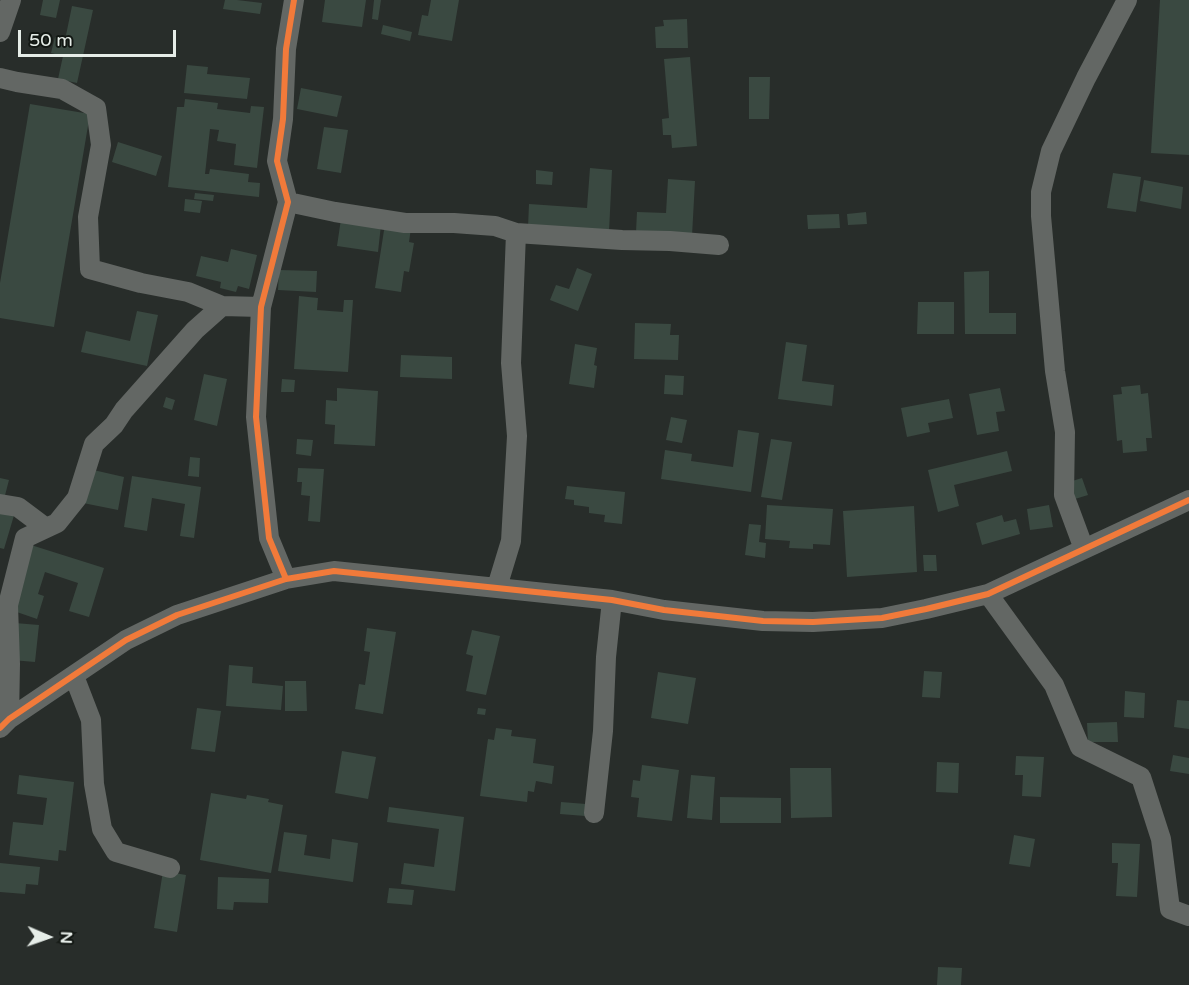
<!DOCTYPE html>
<html>
<head>
<meta charset="utf-8">
<style>
  body { margin:0 }
  #map { position:relative; width:1189px; height:985px; overflow:hidden; background:#282d2a; font-family:"Varela Round",sans-serif }
  canvas { display:block }
  .north { position:absolute; left:18px; top:907px; width:60px; height:60px; -webkit-text-stroke:4px #121713; paint-order:stroke; rotate:92deg; font-size:16px; font-weight:700; line-height:24px; text-align:center; color:#e6ede8 }
  .north::after { content:''; display:block; margin:auto; width:21px; height:27px; background:#e6ede8; clip-path:polygon(50% 0,100% 100%,50% 72%,0 100%) }
  .scale { position:absolute; left:18px; top:30px; width:158px; height:27px; box-sizing:border-box; border:3px solid #e6ede8; border-top:0; padding-left:8px; font-size:18px; line-height:21px; white-space:nowrap; color:#e6ede8; -webkit-text-stroke:4px #121713; paint-order:stroke }
</style>
</head>
<body>
<div id="map">
<canvas width="1189" height="985"></canvas>
<div class="north">N</div>
<div class="scale">50 m</div>
</div>
<script>
const c = document.querySelector('canvas').getContext('2d');
c.lineJoin = 'round';
function fill(path, color) { c.fillStyle = color; c.fill(path, 'evenodd'); }
const shape = rows => new Path2D(rows.map(r => 'M' + r).join(''));
function stroke(path, color, width, dash) { c.strokeStyle = color; c.lineWidth = width; c.lineCap = dash ? 'butt' : 'round'; c.setLineDash(dash || []); c.stroke(path); }
fill(shape([
  [43,0,60,0,56,18,40,15],
  [225,0,237,0,262,3,260,14,223,9],
  [325,0,366,0,362,27,322,22],
  [374,0,381,0,378,20,372,19],
  [431,0,459,0,452,41,418,35,422,15,428,16],
  [1160,0,1189,0,1189,155,1151,153],
  [72,6,93,10,77,83,58,79,63,56,51,53,55,37,65,40],
  [687,19,688,48,656,48,655,27,664,26,663,20],
  [383,25,412,32,410,41,381,34],
  [690,57,697,146,672,148,671,135,663,135,662,119,669,118,664,59],
  [187,65,208,67,207,74,250,78,247,99,184,93],
  [749,77,770,77,769,119,749,119],
  [301,88,342,96,337,117,297,109],
  [185,99,218,103,217,109,250,113,251,106,264,107,257,168,234,165,236,144,217,141,219,130,210,129,205,174,209,174,210,169,249,174,248,182,260,183,259,197,168,187,177,107,184,107],
  [30,104,90,114,54,327,0,318,0,283],
  [324,127,348,130,341,173,317,169],
  [118,142,162,156,156,176,112,162],
  [590,168,612,170,609,232,528,227,529,204,587,208],
  [536,170,553,172,552,185,536,184],
  [1113,173,1141,177,1136,212,1107,208],
  [668,179,695,181,692,236,636,232,637,212,666,213],
  [1144,180,1183,187,1181,209,1140,201],
  [195,193,214,195,213,201,194,199],
  [185,199,202,201,200,213,184,211],
  [866,212,867,224,848,225,847,214],
  [839,214,840,228,808,229,807,215],
  [341,219,381,225,378,252,337,246],
  [385,224,411,228,409,242,414,243,409,272,404,271,401,292,375,288],
  [231,249,257,255,249,289,238,286,236,292,220,288,221,282,196,276,201,256,228,262],
  [577,268,592,274,578,311,550,300,556,285,569,289],
  [279,270,317,271,316,292,278,290],
  [989,271,989,313,1016,313,1016,334,965,334,964,272],
  [299,296,318,298,317,310,343,312,344,300,353,300,348,372,294,369],
  [918,302,954,302,954,334,917,334],
  [137,311,158,315,147,366,81,352,86,331,130,341],
  [635,323,671,324,670,335,679,335,678,360,634,359],
  [786,342,807,345,802,381,834,385,832,406,778,399],
  [575,344,597,348,594,365,597,366,594,388,569,384],
  [401,355,452,357,452,379,400,377],
  [204,374,227,379,217,426,194,420],
  [665,375,684,376,683,395,664,394],
  [282,379,295,380,294,392,281,392],
  [1140,385,1141,394,1148,393,1152,438,1146,438,1147,451,1123,453,1122,440,1117,441,1113,395,1122,394,1121,387],
  [337,388,378,391,375,446,334,444,335,425,325,424,326,400,337,401],
  [1000,388,1005,411,996,412,999,431,977,435,969,394],
  [166,397,175,400,172,410,163,407],
  [949,399,953,418,928,423,930,432,907,437,901,408],
  [671,417,687,420,682,443,666,440],
  [738,430,759,433,751,492,661,479,665,450,692,454,691,461,733,467],
  [297,439,313,440,311,456,296,454],
  [771,439,792,442,782,500,761,497],
  [1007,451,1012,471,954,485,959,506,938,512,928,470],
  [190,457,200,458,199,477,188,476],
  [298,468,324,469,320,522,308,521,310,496,301,495,302,482,297,482],
  [89,469,124,477,118,510,83,503],
  [132,476,201,487,194,538,180,536,185,504,152,498,147,531,124,527],
  [0,478,9,480,3,503,0,503],
  [1082,478,1088,495,1075,499,1069,482],
  [567,486,625,492,622,524,604,522,605,515,589,513,589,507,574,505,574,500,565,499],
  [767,505,833,509,830,545,813,544,813,549,789,548,790,541,765,539],
  [1049,505,1053,527,1030,530,1027,509],
  [914,506,917,572,847,577,843,511],
  [0,507,15,512,4,549,0,548],
  [1002,515,1004,522,1016,519,1020,534,982,545,976,523],
  [749,524,761,525,759,542,766,543,765,558,745,555],
  [31,545,104,568,89,617,69,611,78,583,45,572,38,594,44,596,37,619,11,610],
  [923,555,936,555,937,571,924,571],
  [15,623,39,625,35,662,12,660],
  [367,628,396,632,383,714,355,709,359,684,365,685,370,652,364,651],
  [472,630,500,636,486,695,466,691,473,656,466,654],
  [229,665,253,667,252,683,283,686,281,710,226,706],
  [924,671,942,672,940,698,922,697],
  [658,672,696,678,688,724,651,718],
  [285,681,306,681,307,711,285,711],
  [1125,691,1145,693,1144,718,1124,717],
  [1177,700,1189,701,1189,729,1174,727],
  [197,708,221,711,215,752,191,749],
  [478,708,486,709,485,715,477,714],
  [1117,722,1118,742,1088,742,1087,723],
  [496,728,512,730,511,736,536,739,533,763,554,766,552,784,536,781,534,792,528,791,527,802,480,796,488,739,494,740],
  [342,751,376,757,368,799,335,793],
  [1173,755,1189,758,1189,774,1170,771],
  [1016,756,1044,757,1041,797,1022,796,1023,775,1015,775],
  [937,762,959,763,958,793,936,792],
  [642,765,679,770,672,821,637,817,639,798,631,797,633,780,640,781],
  [790,768,831,768,832,817,791,818],
  [19,775,74,782,66,851,59,850,58,861,9,855,13,822,43,825,47,798,17,794],
  [691,775,715,777,712,820,687,818],
  [211,793,246,799,247,795,269,799,268,802,283,805,271,873,200,860],
  [720,797,781,798,781,823,720,823],
  [561,802,586,804,585,816,560,814],
  [389,807,464,817,455,891,401,884,404,863,434,867,439,829,387,822],
  [284,832,307,835,304,855,330,859,332,839,358,843,353,882,278,871],
  [1014,835,1035,839,1030,867,1009,864],
  [1112,843,1140,844,1137,897,1116,896,1118,863,1112,863],
  [0,863,40,867,38,885,26,884,25,894,0,892],
  [163,871,186,875,177,932,154,928],
  [218,877,269,879,268,903,234,902,233,910,217,909],
  [389,888,414,890,412,905,387,903],
  [938,967,962,968,961,985,937,985]
]), '#3a4941');
stroke(shape([
  [0,32,11,0],
  [0,78,17,82,62,89,96,108,101,145,88,217,90,269,141,283,188,292,222,306],
  [288,202,335,212,405,223,454,223,495,226,516,233],
  [0,504,18,507,46,528],
  [1084,549,1064,495,1065,432,1055,371,1041,216,1041,192,1051,151,1086,78,1127,0],
  [286,579,269,538,256,417,261,307,288,202,277,161,283,119,286,49,294,0],
  [497,587,511,541,517,436,511,363,516,233,622,240,670,241,719,245],
  [988,594,1054,685,1080,747,1141,777,1161,839,1170,909,1189,916],
  [74,676,91,720,94,784,102,829,116,852,170,868],
  [9,719,10,664,8,605,25,538,57,523,77,498,94,444,114,425,124,410,195,330,222,306,261,307],
  [0,728,9,719,126,640,177,615,286,579,334,571,612,600,664,610,763,621,813,622,882,618,926,609,988,594,1189,500],
  [594,813,603,731,606,657,612,600]
]), '#636764', 20);
stroke(shape([
  [286,579,269,538,256,417,261,307,288,202,277,161,283,119,286,49,294,0],
  [0,728,9,719,126,640,177,615,286,579,334,571,612,600,664,610,763,621,813,622,882,618,926,609,988,594,1189,500]
]), '#f17a3a', 6);
</script>
</body>
</html>
